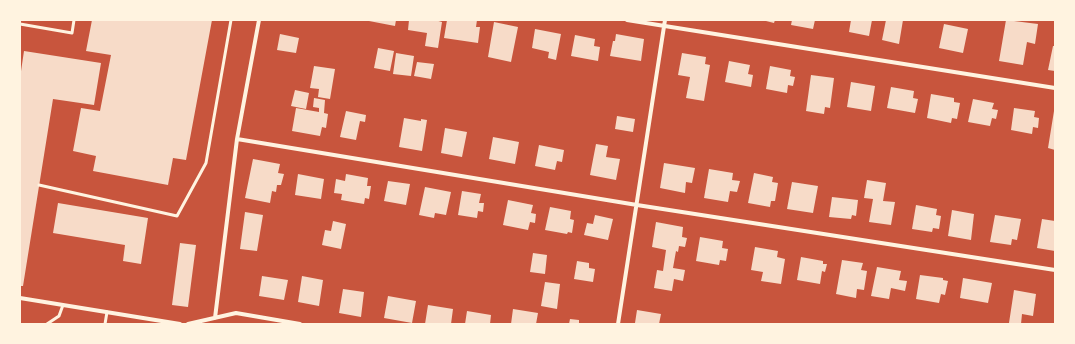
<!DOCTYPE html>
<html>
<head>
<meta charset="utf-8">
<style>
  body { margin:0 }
  #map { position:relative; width:1075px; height:344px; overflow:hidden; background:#c8553d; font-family:"Exo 2",sans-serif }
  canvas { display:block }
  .frame { position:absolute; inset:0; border:21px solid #fff3e0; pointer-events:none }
</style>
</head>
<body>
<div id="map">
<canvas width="1075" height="344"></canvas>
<div class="frame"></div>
</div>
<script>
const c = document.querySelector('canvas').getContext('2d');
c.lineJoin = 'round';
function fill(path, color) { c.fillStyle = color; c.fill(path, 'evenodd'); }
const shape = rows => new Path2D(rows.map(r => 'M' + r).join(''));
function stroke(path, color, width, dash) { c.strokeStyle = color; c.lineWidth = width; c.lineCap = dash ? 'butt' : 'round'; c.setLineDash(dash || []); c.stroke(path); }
fill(shape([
  [92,20,212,20,186,160,173,158,168,185,93,171,96,156,73,151,81,108,100,111,111,55,86,51],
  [369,20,396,20,395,26,369,21],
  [409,20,435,20,442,22,438,48,425,46,427,33,408,30],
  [447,20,477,20,476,27,480,27,478,43,444,38],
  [762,20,775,20,774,23],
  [792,20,815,20,813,29,791,25],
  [851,20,872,20,869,36,849,32],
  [886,20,903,20,899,44,882,40],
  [1006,20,1038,24,1035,44,1027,42,1023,65,999,61],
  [494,22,518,27,511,62,488,57],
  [944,24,968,29,963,53,939,48],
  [535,29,561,34,556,60,548,58,549,52,532,48],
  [280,34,299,38,296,53,277,50],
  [616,34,644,39,641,61,610,56,613,41,615,41],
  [575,35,595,39,594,46,600,47,598,61,571,56],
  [1053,46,1055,46,1055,71,1048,70],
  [378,48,394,51,390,71,374,68],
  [24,51,101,63,94,105,53,99,23,286,20,286,20,78],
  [396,53,414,56,411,76,393,74],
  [682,53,706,57,705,64,710,65,704,101,686,98,690,77,678,75],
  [729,61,750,65,748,74,753,75,751,87,725,82],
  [417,62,434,64,431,79,414,76],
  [314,66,335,69,330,99,318,97,319,89,310,88],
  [770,66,791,70,790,76,795,77,793,86,788,85,787,93,766,89],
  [811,75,834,78,830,108,825,107,824,114,806,111],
  [851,82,875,86,871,111,847,107],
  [891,87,914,91,913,98,918,99,915,113,887,108],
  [295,90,309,93,306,109,291,106],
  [931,94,954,98,954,102,960,103,957,119,952,118,951,123,927,118],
  [314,98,325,100,324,113,328,114,326,128,322,127,320,136,292,131,296,108,319,112,319,108,313,107],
  [973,99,994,103,992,109,998,110,996,119,992,118,990,126,968,122],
  [1014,108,1035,111,1034,117,1039,118,1038,128,1033,127,1032,134,1011,130],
  [346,111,366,115,365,122,360,121,356,140,340,137],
  [1054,111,1055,111,1055,150,1048,148],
  [617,116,635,119,633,132,615,129],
  [404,118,421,121,421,119,427,120,422,151,399,147],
  [445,128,467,132,462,157,441,153],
  [493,137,519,142,515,164,489,159],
  [596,144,608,146,606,157,620,159,616,180,590,175],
  [539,145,564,150,562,162,557,161,555,170,535,166],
  [253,159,280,164,278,173,284,174,281,185,277,185,276,192,272,191,270,203,245,198],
  [664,163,695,168,692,183,686,182,685,193,660,188],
  [709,169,733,173,732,180,740,181,737,192,730,191,728,202,704,198],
  [754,173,773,177,772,182,778,183,775,201,771,201,770,207,748,203],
  [298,174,324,179,321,199,295,195],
  [346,174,368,178,367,186,371,186,369,199,365,198,364,204,341,200,342,194,334,193,336,179,345,181],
  [867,180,886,183,883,201,895,202,891,225,869,222,873,199,864,198],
  [388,181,410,184,406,205,384,201],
  [792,182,818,186,813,213,787,209],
  [425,187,451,192,446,215,435,213,434,218,419,215],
  [462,191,481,194,479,203,484,203,483,212,478,211,477,218,458,215],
  [832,197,858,200,856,216,852,215,851,219,829,217],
  [508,200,533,205,531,213,536,214,535,223,530,222,528,230,503,225],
  [58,203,148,218,141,264,123,261,125,245,53,233],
  [916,205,937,209,936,215,941,216,939,229,933,228,932,232,912,229],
  [550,207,571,211,570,219,574,220,572,233,568,232,567,234,545,230],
  [952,210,974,214,971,240,948,236],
  [245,212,263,215,257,251,240,249],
  [595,215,613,219,608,240,584,235,587,223,593,224],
  [995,215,1021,219,1017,240,1012,239,1011,245,990,242],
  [1042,219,1055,221,1055,251,1037,248],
  [333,221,346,224,341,249,322,245,325,230,331,231],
  [656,222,683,227,682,237,687,238,685,247,679,246,678,252,676,251,673,268,685,270,683,281,674,279,672,291,654,288,657,270,663,271,666,250,652,247],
  [700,237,723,241,722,248,728,249,726,261,720,260,719,265,696,261],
  [180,243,196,245,188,307,172,305],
  [755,247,778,251,777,257,785,259,781,284,761,281,763,272,751,270],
  [533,253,547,255,545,274,530,272],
  [801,257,823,261,823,264,827,264,825,272,822,271,820,284,797,280],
  [842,260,863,263,861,270,867,271,864,290,857,289,856,298,836,294],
  [577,261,589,263,589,268,595,269,593,282,574,279],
  [877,267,901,271,899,280,907,281,905,291,891,288,889,299,871,296],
  [920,275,943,278,943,280,948,281,945,295,941,294,939,303,916,299],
  [262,276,288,280,284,300,259,296],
  [302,276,323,280,319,306,298,302],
  [963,278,992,283,988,303,960,298],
  [545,282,560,284,557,309,541,306],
  [343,289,364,292,361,317,339,313],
  [1014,290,1036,294,1033,316,1022,314,1021,324,1009,323],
  [388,296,416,301,412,323,384,318],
  [428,305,453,309,451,324,425,324],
  [513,309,538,313,536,324,511,324],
  [637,310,661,314,659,324,635,323],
  [467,311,491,315,490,324,465,324],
  [570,319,579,320,579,324,569,324]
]), '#f7dbc8');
stroke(shape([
  [20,24,72,33,74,20],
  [39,185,177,216,206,163,231,20],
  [47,324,59,316,63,305],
  [105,324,107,312]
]), '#fff3e0', 3);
stroke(shape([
  [627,20,1055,88],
  [237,139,637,205,1055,270],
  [20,298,180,324],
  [215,318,237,139,259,20],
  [188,324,236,313,300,324],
  [618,324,665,20]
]), '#fff3e0', 4);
</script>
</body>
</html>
